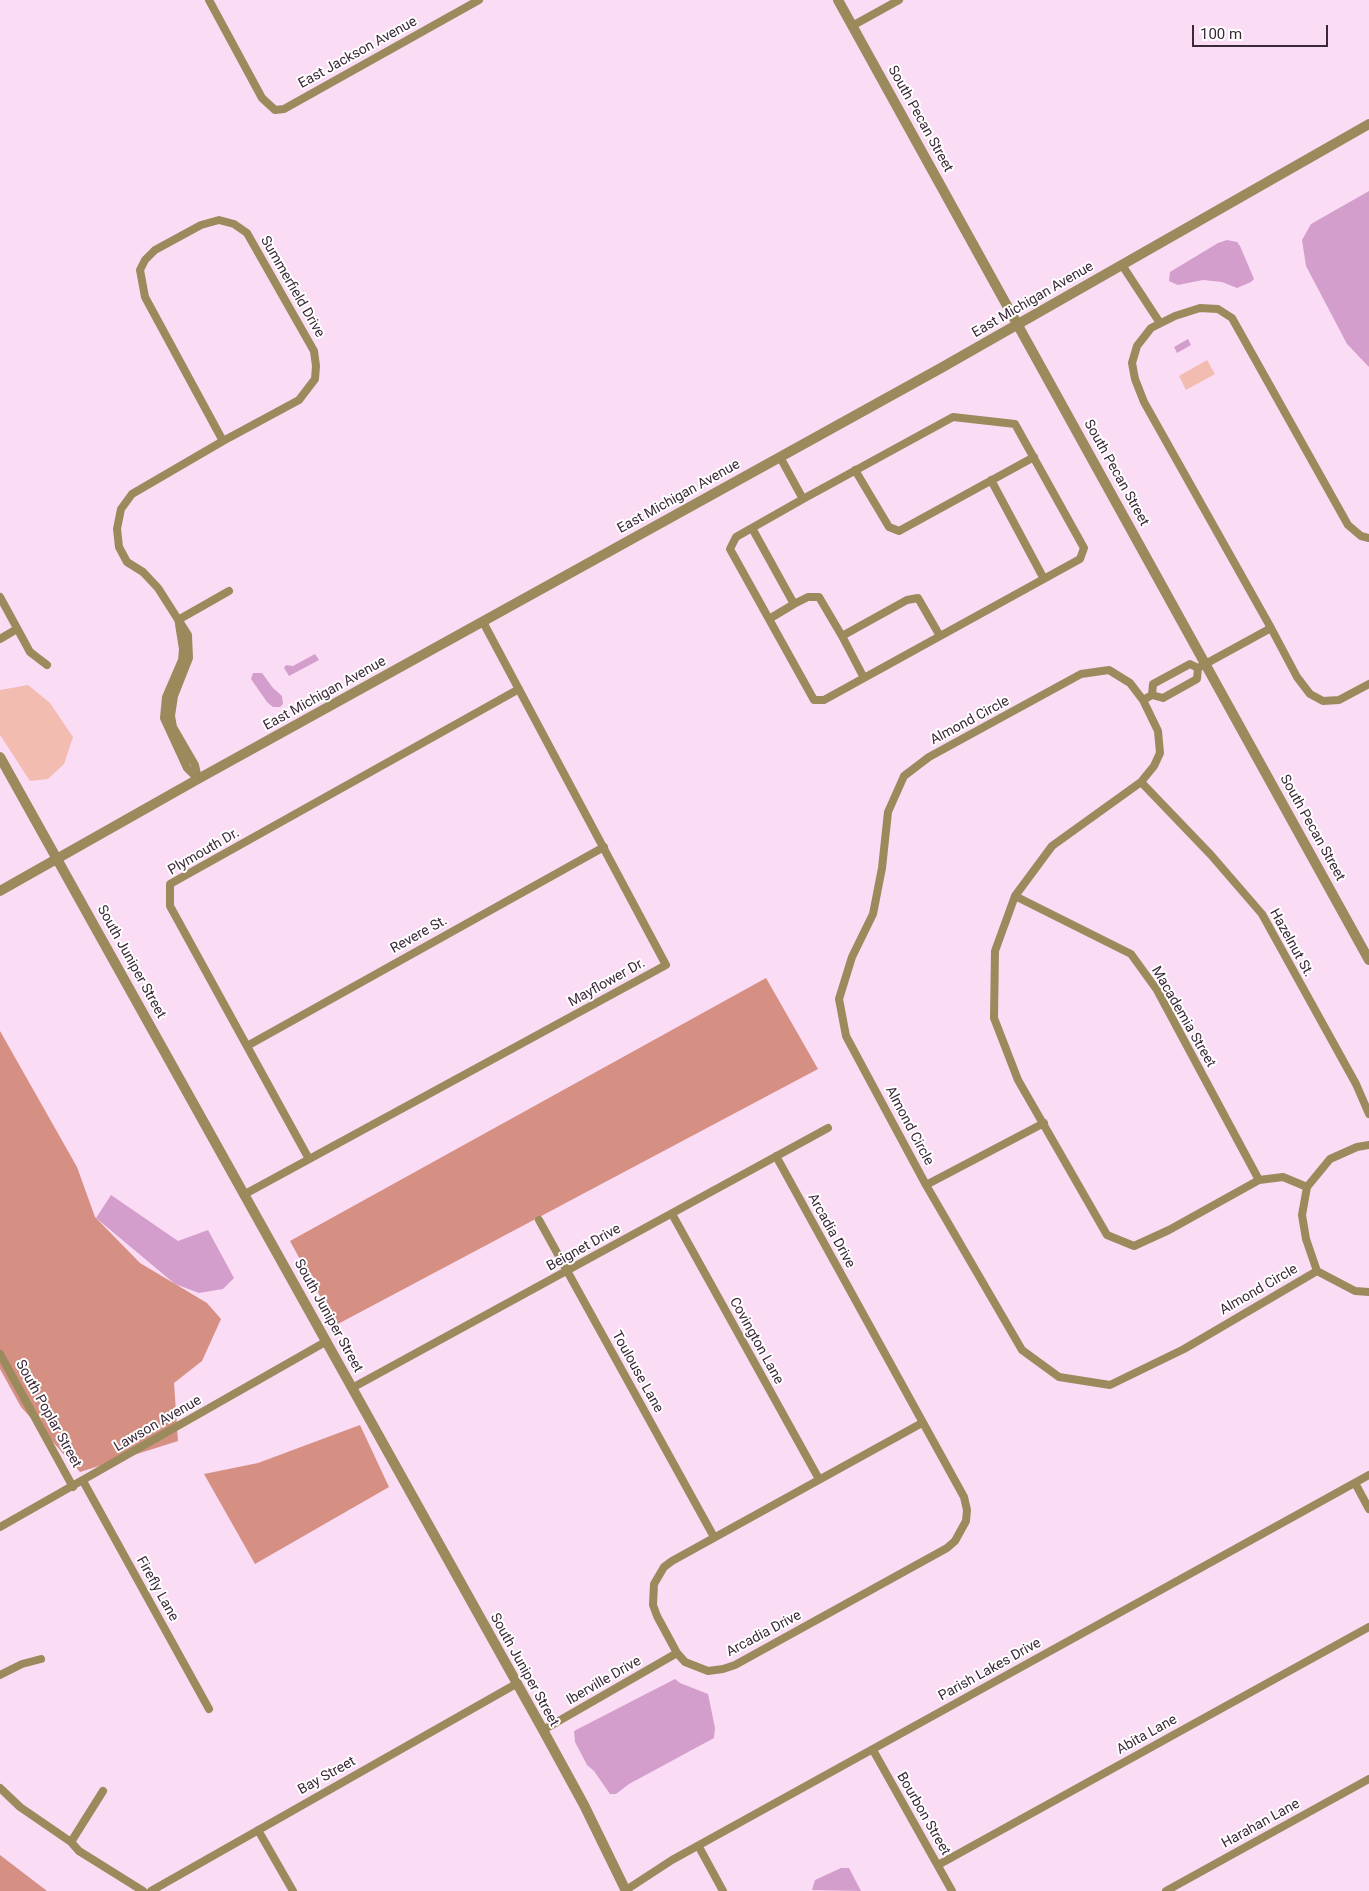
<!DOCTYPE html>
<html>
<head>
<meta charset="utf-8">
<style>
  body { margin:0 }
  #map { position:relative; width:1369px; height:1891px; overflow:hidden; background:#fbdcf5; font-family:Roboto,sans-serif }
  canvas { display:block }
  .scale { position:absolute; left:1192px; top:25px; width:136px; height:22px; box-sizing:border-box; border:2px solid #3b2838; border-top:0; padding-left:6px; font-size:15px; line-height:18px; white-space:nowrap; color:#3b2838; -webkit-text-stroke:4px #fff; paint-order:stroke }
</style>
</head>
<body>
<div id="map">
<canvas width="1369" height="1891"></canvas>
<div class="scale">100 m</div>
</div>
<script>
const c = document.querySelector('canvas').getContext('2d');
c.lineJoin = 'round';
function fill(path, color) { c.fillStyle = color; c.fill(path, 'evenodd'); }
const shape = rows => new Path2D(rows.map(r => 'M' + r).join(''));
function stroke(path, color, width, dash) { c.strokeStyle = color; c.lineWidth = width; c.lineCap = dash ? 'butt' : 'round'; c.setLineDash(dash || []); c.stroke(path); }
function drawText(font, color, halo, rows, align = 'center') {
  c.font = font + ' Roboto,sans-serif'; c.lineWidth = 4; c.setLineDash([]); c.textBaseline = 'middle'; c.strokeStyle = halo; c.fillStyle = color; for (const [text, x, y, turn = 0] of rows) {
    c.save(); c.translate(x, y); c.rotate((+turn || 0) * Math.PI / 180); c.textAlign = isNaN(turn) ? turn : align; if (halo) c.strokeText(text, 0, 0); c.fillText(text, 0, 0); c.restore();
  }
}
fill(shape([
  [1207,360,1215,374,1186,390,1179,376],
  [28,685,50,703,73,737,64,764,48,779,30,781,0,735,0,690]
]), '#f2bcb1');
fill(shape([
  [766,978,818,1069,336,1325,290,1241],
  [0,1031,77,1167,95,1217,140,1263,207,1303,221,1319,202,1361,174,1383,178,1441,80,1472,21,1407,0,1369],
  [360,1425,389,1487,255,1564,204,1474,258,1463],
  [0,1855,47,1891,0,1891]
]), '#d59083');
fill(shape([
  [1369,191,1369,367,1347,344,1306,266,1302,240,1311,224],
  [1227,240,1237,242,1240,246,1254,279,1251,282,1237,288,1222,282,1203,280,1178,285,1169,281,1170,272,1218,243],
  [1188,339,1191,345,1177,353,1174,347],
  [315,654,319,660,289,676,284,668,286,665,293,666],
  [253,673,262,673,273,688,282,696,283,704,280,707,273,707,267,702,251,679],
  [111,1195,178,1241,208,1230,234,1278,223,1289,199,1293,175,1284,96,1218],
  [675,1679,680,1683,708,1694,715,1728,714,1738,629,1784,616,1794,610,1794,594,1771,587,1765,575,1742,574,1731],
  [841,1868,849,1868,861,1891,812,1890,815,1880]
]), '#d39ecb');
stroke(shape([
  [209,0,262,98,275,110,284,109,479,0],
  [852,26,899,0],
  [1122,265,1160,323],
  [780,457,803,499,953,417,1015,424,1084,548,1080,559,824,700,814,700,730,549,736,537,803,499],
  [855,470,889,527,899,531,1034,457],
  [991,480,1044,579],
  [752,528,794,604,769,619],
  [0,597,30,652,47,665],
  [794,604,808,597,819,597,842,636,907,600,918,598,940,636],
  [178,620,229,591],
  [179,624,183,649,182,660,166,697,164,718,187,768,198,779],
  [1271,628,1144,402,1135,379,1132,363,1137,346,1151,328,1175,316,1200,308,1218,309,1232,318,1348,525,1361,536,1369,538],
  [842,636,864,678],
  [0,639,17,629],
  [1198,668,1271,628,1297,677,1310,694,1323,701,1339,700,1369,684],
  [1152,695,1153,684,1190,664,1198,668],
  [1143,700,1152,695,1163,698,1197,679,1198,668],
  [198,779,195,765,173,727,171,716,174,696,189,658,188,635,158,588,143,572,127,562,119,547,117,529,121,509,132,494,223,441,299,400,315,379,316,366,314,351,247,233,234,224,219,220,201,225,155,250,145,260,140,270,145,297,223,441],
  [1141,782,1211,855,1262,914,1356,1084,1369,1114],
  [1015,896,1131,954,1157,990,1259,1180],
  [247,1046,604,847],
  [1369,1145,1357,1147,1330,1159,1307,1187,1302,1215,1306,1239,1317,1271,1355,1291,1369,1292],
  [776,1156,964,1497,967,1510,966,1521,955,1541,947,1548,735,1665,723,1669,708,1671,685,1662,677,1653,657,1616,653,1605,654,1584,664,1567,672,1561,922,1423],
  [309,1159,170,906,170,884,519,689],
  [926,1185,1044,1123],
  [1307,1187,1283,1177,1259,1180,1169,1230,1134,1246,1107,1235,1018,1080,994,1018,995,951,1015,896,1052,846,1141,782,1154,766,1160,753,1158,731,1143,700,1130,683,1109,670,1081,674,929,757,904,776,888,812,882,868,873,914,852,957,839,999,846,1036,926,1185,1022,1350,1059,1377,1110,1385,1184,1349,1317,1271],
  [245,1194,666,965,483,622],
  [672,1214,819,1479],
  [539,1220,714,1537],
  [0,1354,73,1487],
  [352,1388,828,1128],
  [83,1481,209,1709],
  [1355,1483,1369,1509],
  [0,1527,327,1341],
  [0,1675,22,1664,41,1659],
  [543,1730,677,1653],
  [873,1750,952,1891],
  [0,1788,20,1807,71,1842,79,1851,143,1891],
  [258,1830,293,1891],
  [71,1842,103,1791],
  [699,1847,723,1891],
  [938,1865,1369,1627],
  [626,1890,672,1860,1369,1475],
  [151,1891,516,1684],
  [1166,1891,1369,1779]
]), '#9a8a5c', 8);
stroke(shape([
  [838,0,1369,960],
  [0,757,543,1730,584,1805,626,1891],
  [0,891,198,779,941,368,1369,124]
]), '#9a8a5c', 10);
drawText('14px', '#3b2838', '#fff', [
  ["East Jackson Avenue",358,53,-29],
  ["South Pecan Street",920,119,61],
  ["Summerfield Drive",292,287,60],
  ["East Michigan Avenue",1033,300,-30],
  ["South Pecan Street",1116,473,61],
  ["East Michigan Avenue",679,497,-29],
  ["East Michigan Avenue",325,694,-29],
  ["Almond Circle",970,721,-28],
  ["South Pecan Street",1312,828,61],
  ["Plymouth Dr.",204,852,-30],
  ["Revere St.",419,935,-29],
  ["Hazelnut St.",1291,943,61],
  ["South Juniper Street",131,962,61],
  ["Mayflower Dr.",607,983,-29],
  ["Macademia Street",1183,1017,60],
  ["Almond Circle",909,1126,62],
  ["Arcadia Drive",831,1231,61],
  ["Beignet Drive",584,1248,-29],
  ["Almond Circle",1259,1290,-30],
  ["South Juniper Street",328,1316,61],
  ["Covington Lane",756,1341,61],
  ["Toulouse Lane",637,1372,61],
  ["South Poplar Street",48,1414,61],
  ["Lawson Avenue",158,1424,-30],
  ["Firefly Lane",157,1589,61],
  ["Arcadia Drive",764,1634,-28],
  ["South Juniper Street",524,1670,61],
  ["Parish Lakes Drive",990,1670,-29],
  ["Iberville Drive",604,1681,-30],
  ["Abita Lane",1147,1735,-29],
  ["Bay Street",327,1776,-29],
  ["Bourbon Street",923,1814,60],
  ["Harahan Lane",1261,1824,-29]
]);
</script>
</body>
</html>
